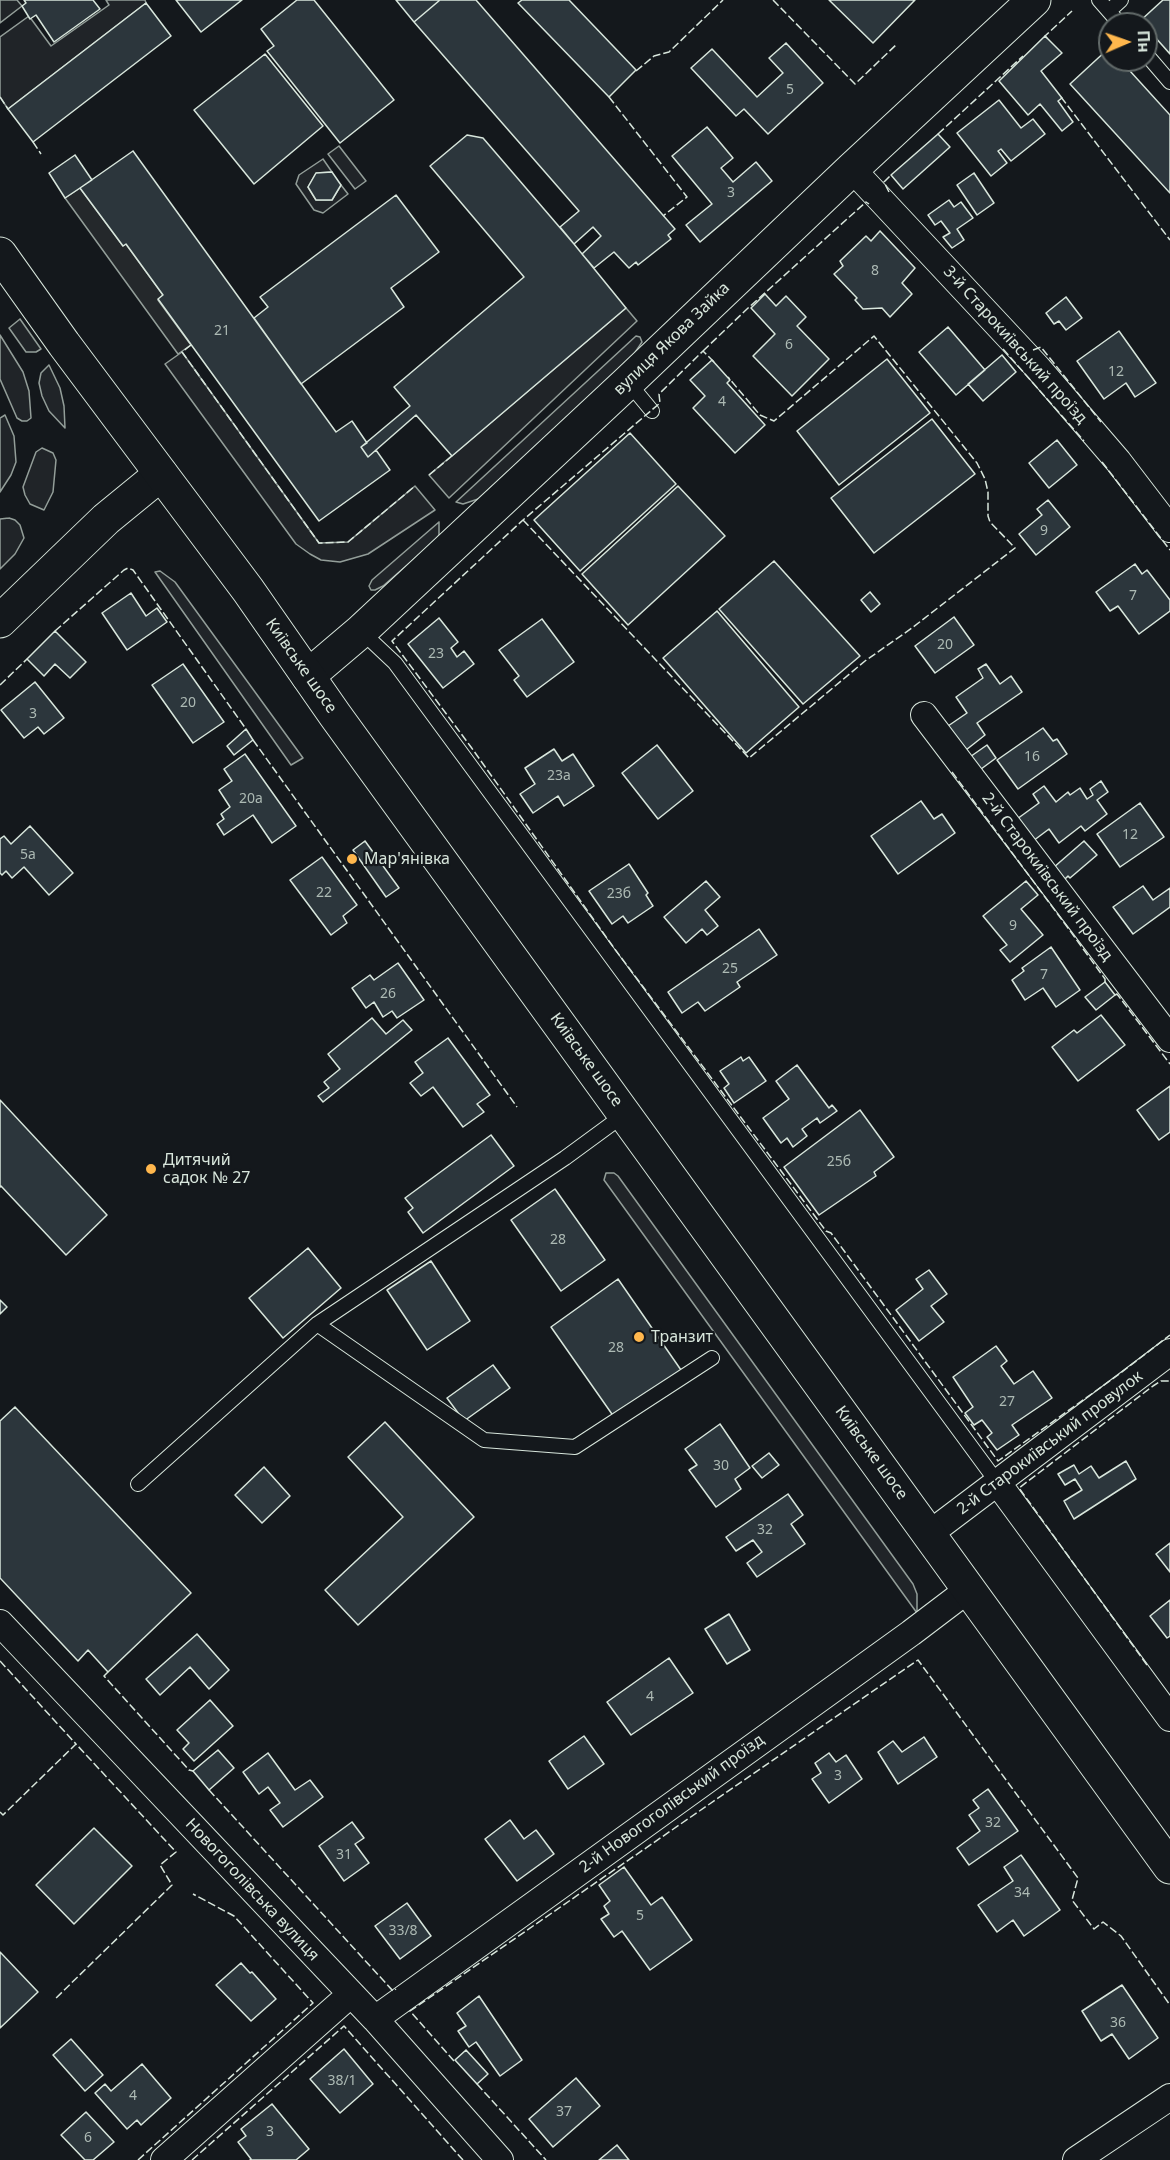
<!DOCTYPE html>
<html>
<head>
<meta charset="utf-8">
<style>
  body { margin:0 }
  #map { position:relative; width:1170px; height:2160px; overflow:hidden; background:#14181c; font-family:"Noto Sans",sans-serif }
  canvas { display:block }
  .north { position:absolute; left:1098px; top:12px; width:60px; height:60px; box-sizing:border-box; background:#14181c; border:2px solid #626a69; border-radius:50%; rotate:88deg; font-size:16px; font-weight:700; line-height:24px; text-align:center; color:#d8e6dc }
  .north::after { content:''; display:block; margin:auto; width:21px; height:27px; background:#ffb74d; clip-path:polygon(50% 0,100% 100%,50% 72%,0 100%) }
</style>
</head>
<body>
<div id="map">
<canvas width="1170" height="2160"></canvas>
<div class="north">Пн</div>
</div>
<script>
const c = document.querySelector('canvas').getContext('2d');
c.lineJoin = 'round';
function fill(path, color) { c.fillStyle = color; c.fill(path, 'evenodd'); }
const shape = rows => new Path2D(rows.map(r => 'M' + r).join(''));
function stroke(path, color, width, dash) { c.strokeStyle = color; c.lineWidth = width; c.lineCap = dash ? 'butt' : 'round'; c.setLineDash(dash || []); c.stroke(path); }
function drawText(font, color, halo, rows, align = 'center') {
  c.font = font + ' "Noto Sans",sans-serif'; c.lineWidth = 4.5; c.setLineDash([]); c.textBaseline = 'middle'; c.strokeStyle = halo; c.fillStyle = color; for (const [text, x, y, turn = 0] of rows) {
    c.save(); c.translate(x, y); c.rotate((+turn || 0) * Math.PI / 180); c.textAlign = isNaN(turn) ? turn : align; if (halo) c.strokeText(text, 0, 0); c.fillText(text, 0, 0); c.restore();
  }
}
const green = shape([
  [0,0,17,0,22,6,0,23,0,0],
  [106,0,145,0,146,3,8,109,0,97,0,37,29,16,51,46,109,5,106,0],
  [339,146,366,181,355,189,328,154,339,146],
  [323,159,332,172,316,173,308,187,316,200,332,200,341,185,348,194,323,213,314,210,296,184,299,175,323,159],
  [626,308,637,321,449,498,429,475,626,308],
  [20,319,41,349,36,352,26,352,9,328,20,319],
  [0,335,23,372,29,391,31,418,27,421,22,421,17,418,0,379,0,335],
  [636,336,640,337,642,342,630,360,478,499,463,504,456,502,636,336],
  [182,352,319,543,348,542,415,486,435,510,368,554,340,562,321,560,310,554,296,544,165,364,182,352],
  [49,365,60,388,64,406,65,428,49,411,42,396,39,383,41,373,49,365],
  [5,415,14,436,16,462,11,475,0,492,0,418,5,415],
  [42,448,53,453,56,460,53,492,44,510,30,504,25,495,23,487,36,452,42,448],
  [9,518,15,520,20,525,24,538,15,554,0,569,0,519,9,518],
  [439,522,439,535,436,540,383,586,375,590,371,590,369,586,372,580,439,522],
  [160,571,175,582,303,758,291,765,155,572,160,571],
  [606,1173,614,1173,618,1176,913,1584,917,1594,917,1613,604,1180,606,1173]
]);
fill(green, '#202428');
stroke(green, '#939e99', 1.5);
const parking = shape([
  [80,188,123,246,126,244,163,295,158,300,191,345,178,354,65,198,80,188]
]);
fill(parking, '#24282b');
stroke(parking, '#939e99', 1.5);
const building = shape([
  [24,0,93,0,100,9,54,42,36,15,30,19,22,6,26,3,24,0],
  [176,0,242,0,201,32,176,0],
  [297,0,314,0,394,100,340,143,267,51,274,46,261,29,297,0],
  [396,0,440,0,414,22,396,0],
  [440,0,476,0,675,229,668,235,671,239,638,265,636,262,629,268,614,252,594,268,582,254,601,236,593,227,574,244,560,227,579,211,414,22,440,0],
  [522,0,569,0,636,70,609,97,518,3,522,0],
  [829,0,915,0,873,43,829,0],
  [1163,0,1170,0,1170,54,1146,27,1146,24,1140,21,1163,0],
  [146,3,171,36,33,142,8,109,146,3],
  [1045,36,1062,53,1041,71,1062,98,1058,101,1073,122,1062,131,1040,104,1028,115,999,81,1045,36],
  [786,43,823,83,768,134,744,109,736,116,691,68,712,49,757,97,783,73,769,58,786,43],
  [1109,48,1110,60,1120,60,1170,115,1170,193,1070,84,1109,48],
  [265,54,323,126,254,184,194,110,265,54],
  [999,100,1021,128,1033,119,1045,134,1011,161,1001,149,998,151,1007,163,991,176,957,133,999,100],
  [707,127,733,158,721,168,733,182,756,162,772,181,700,242,686,225,712,204,672,156,707,127],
  [938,134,950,147,903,189,891,175,938,134],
  [467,135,483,138,574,244,626,308,452,456,416,415,368,457,361,447,410,406,394,387,524,277,430,166,467,135],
  [133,151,336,432,352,421,367,443,361,447,368,457,376,450,390,470,319,521,158,299,163,295,126,244,123,246,80,188,133,151],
  [75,155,92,180,65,198,49,173,75,155],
  [332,172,341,185,332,200,316,200,308,187,316,173,332,172],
  [974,173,994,203,977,215,957,185,974,173],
  [396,195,439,252,391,288,404,307,301,384,254,318,268,307,260,297,396,195],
  [949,200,954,207,961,202,973,218,957,229,964,240,952,248,943,237,950,233,941,221,935,225,928,215,949,200],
  [880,231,915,268,902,283,912,294,890,317,882,308,863,309,855,300,857,298,834,274,843,266,840,261,866,236,871,241,880,231],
  [765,294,776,306,786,296,806,317,797,326,829,359,792,396,753,356,775,334,751,308,765,294],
  [1066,297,1082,318,1066,330,1059,321,1054,324,1046,313,1066,297],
  [948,327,985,370,956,395,919,352,948,327],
  [1119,331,1156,383,1135,397,1126,383,1104,399,1077,361,1119,331],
  [1002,355,1016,372,983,401,968,384,1002,355],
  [887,359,930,413,839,485,797,431,887,359],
  [712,360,730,380,727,383,765,425,735,453,693,408,705,396,690,380,712,360],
  [932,419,975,474,874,553,831,498,932,419],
  [630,433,676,484,580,571,534,520,630,433],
  [1057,440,1077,465,1049,488,1029,463,1057,440],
  [678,486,725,536,628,625,582,574,678,486],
  [1048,500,1070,527,1036,555,1019,534,1042,515,1037,509,1048,500],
  [774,561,860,656,803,704,719,609,774,561],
  [1135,564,1142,574,1147,570,1170,600,1170,611,1139,634,1118,606,1110,611,1096,592,1135,564],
  [870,592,880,604,871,612,861,600,870,592],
  [131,593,146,616,157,608,167,622,127,650,102,613,131,593],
  [717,611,799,707,746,753,663,658,717,611],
  [954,617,974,645,935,673,915,646,954,617],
  [439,618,458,642,451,648,457,657,464,651,474,664,443,688,408,644,439,618],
  [542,619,574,662,527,697,514,680,519,676,499,650,542,619],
  [55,631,86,662,70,678,55,664,44,676,27,659,55,631],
  [183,664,224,722,193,743,152,685,183,664],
  [986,664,1000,684,1011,676,1022,692,977,723,985,735,966,750,948,726,967,713,956,697,983,678,978,669,986,664],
  [35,682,64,718,44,734,38,727,24,738,1,710,35,682],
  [1043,728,1053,741,1057,739,1067,754,1018,789,997,760,1043,728],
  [246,729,253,740,234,755,227,746,246,729],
  [657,745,693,791,658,819,622,773,657,745],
  [987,745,996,758,977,772,967,759,987,745],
  [554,749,562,761,573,754,594,786,564,806,558,796,533,813,520,794,535,784,525,768,554,749],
  [245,754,296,826,272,843,253,815,224,835,217,824,224,819,221,814,230,807,219,790,232,781,224,769,245,754],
  [1101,781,1108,792,1097,800,1107,814,1085,831,1081,826,1059,843,1049,829,1033,841,1017,819,1039,803,1033,794,1044,786,1056,802,1068,792,1070,795,1080,788,1087,799,1093,795,1090,789,1101,781],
  [921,801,934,819,942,814,955,833,898,874,871,836,921,801],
  [1140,803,1164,837,1120,867,1097,834,1140,803],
  [30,826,73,873,49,895,24,867,12,878,6,871,2,875,0,873,0,839,4,836,11,844,30,826],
  [365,841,399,888,386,897,353,850,365,841],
  [1084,841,1097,855,1070,878,1068,876,1064,880,1053,868,1084,841],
  [322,857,357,905,343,916,347,923,331,935,290,880,322,857],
  [629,864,648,893,646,895,653,906,628,923,623,916,612,924,589,891,629,864],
  [706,881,720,897,705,910,718,926,707,935,702,929,686,943,664,917,706,881],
  [1026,881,1038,895,1021,909,1043,935,1010,962,1000,950,1007,945,983,916,1026,881],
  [1143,886,1153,900,1170,888,1170,907,1133,934,1113,907,1143,886],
  [759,929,777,955,737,982,740,987,705,1011,698,1002,682,1013,668,992,759,929],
  [1051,947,1080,990,1056,1007,1043,988,1025,1000,1012,980,1024,971,1022,968,1051,947],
  [398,963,424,1000,397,1018,392,1011,383,1017,374,1002,366,1008,352,988,370,975,374,980,398,963],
  [1105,982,1115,995,1096,1010,1085,997,1105,982],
  [1101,1015,1125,1045,1078,1081,1052,1047,1074,1030,1077,1033,1101,1015],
  [372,1018,386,1034,403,1020,412,1030,323,1102,318,1096,329,1088,324,1082,340,1069,328,1054,372,1018],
  [448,1038,490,1095,477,1104,484,1112,463,1127,433,1087,421,1096,410,1083,423,1073,415,1062,448,1038],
  [741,1057,743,1061,749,1057,766,1081,734,1103,724,1088,729,1084,720,1071,741,1057],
  [797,1065,829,1108,832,1105,837,1111,820,1123,817,1118,802,1129,807,1136,793,1147,787,1138,781,1143,763,1118,789,1099,776,1081,797,1065],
  [1170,1086,1170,1132,1159,1140,1137,1110,1170,1086],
  [0,1100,107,1215,66,1255,1,1186,0,1187,0,1100],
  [860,1110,894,1157,874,1172,876,1176,819,1215,784,1167,860,1110],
  [491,1135,514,1166,423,1233,408,1212,413,1208,405,1198,491,1135],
  [555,1189,605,1260,561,1291,511,1220,555,1189],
  [308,1248,341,1288,283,1338,249,1298,308,1248],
  [431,1261,470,1321,427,1350,387,1290,431,1261],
  [929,1270,947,1294,931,1306,944,1322,919,1341,896,1310,923,1289,916,1279,929,1270],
  [618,1279,681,1370,614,1417,551,1327,618,1279],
  [0,1300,7,1307,0,1314,0,1300],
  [996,1346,1007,1361,1001,1366,1014,1384,1033,1371,1052,1398,1012,1425,1019,1435,997,1450,987,1437,992,1433,982,1420,974,1425,965,1413,973,1407,953,1377,996,1346],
  [493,1365,510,1388,464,1421,447,1398,493,1365],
  [15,1407,191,1593,108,1672,88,1650,78,1661,0,1578,0,1421,15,1407],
  [385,1422,474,1517,358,1625,325,1590,403,1517,348,1457,385,1422],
  [720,1424,750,1468,735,1479,741,1489,716,1507,689,1470,697,1465,685,1449,720,1424],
  [769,1453,779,1465,762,1478,752,1466,769,1453],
  [1126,1461,1136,1479,1074,1519,1064,1501,1082,1490,1075,1479,1065,1485,1058,1474,1074,1465,1079,1474,1091,1466,1099,1478,1126,1461],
  [264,1467,290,1496,262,1523,235,1495,264,1467],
  [788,1494,803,1515,791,1524,805,1544,757,1577,747,1563,762,1552,753,1540,736,1551,726,1537,788,1494],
  [1170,1543,1170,1572,1156,1554,1170,1543],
  [1170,1600,1170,1636,1167,1638,1150,1616,1170,1600],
  [729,1614,750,1650,727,1664,705,1629,729,1614],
  [197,1634,229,1670,209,1689,190,1667,160,1695,146,1679,197,1634],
  [669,1658,693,1693,631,1735,607,1702,669,1658],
  [210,1700,233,1726,194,1761,183,1749,189,1743,177,1730,210,1700],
  [584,1736,604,1764,568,1789,549,1761,584,1736],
  [924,1737,937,1757,898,1784,878,1752,893,1741,902,1752,924,1737],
  [218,1750,234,1768,209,1790,193,1771,218,1750],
  [268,1753,295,1790,310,1780,323,1797,283,1827,270,1810,280,1803,268,1787,259,1794,243,1772,268,1753],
  [829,1753,836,1762,846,1755,862,1779,829,1803,812,1779,821,1773,815,1763,829,1753],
  [988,1789,1018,1831,969,1865,957,1848,980,1831,969,1815,979,1808,973,1800,988,1789],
  [510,1820,524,1839,536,1830,554,1854,517,1881,485,1839,510,1820],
  [352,1822,364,1838,355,1844,369,1863,344,1881,319,1846,352,1822],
  [94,1828,132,1866,74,1924,36,1885,94,1828],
  [1021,1855,1060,1910,1024,1936,1013,1920,997,1932,978,1905,1013,1881,1004,1867,1021,1855],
  [624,1867,651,1905,662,1897,692,1940,650,1970,622,1931,614,1937,601,1919,609,1914,604,1906,610,1901,599,1885,624,1867],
  [407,1903,431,1936,400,1959,375,1926,407,1903],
  [0,1952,38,1992,0,2028,0,1952],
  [241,1963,250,1973,252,1972,276,1999,251,2021,216,1985,241,1963],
  [1122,1985,1158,2038,1129,2059,1112,2034,1101,2041,1082,2011,1122,1985],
  [479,1996,522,2060,500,2076,476,2042,469,2047,458,2031,466,2026,457,2013,479,1996],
  [71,2039,103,2075,85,2091,53,2055,71,2039],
  [344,2049,373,2084,340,2113,310,2079,344,2049],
  [466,2050,488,2074,477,2084,455,2060,466,2050],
  [142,2064,171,2098,141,2125,137,2120,127,2129,95,2093,105,2084,111,2091,142,2064],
  [576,2078,600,2106,553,2147,529,2119,576,2078],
  [272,2104,309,2149,296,2160,250,2160,251,2159,238,2142,246,2136,241,2129,272,2104],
  [86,2112,114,2142,93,2160,85,2160,61,2135,86,2112],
  [617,2145,629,2160,599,2160,617,2145]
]);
fill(building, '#2c363c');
stroke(building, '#d8e6dc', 1.5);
const service = shape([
  [1099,0,1120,24],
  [1109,11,1121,0],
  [1146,54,1170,82],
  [628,382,652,411],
  [361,631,395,663,997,1482],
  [317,1324,484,1440,575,1447,712,1358],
  [138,1484,317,1324,565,1158,625,1114]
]);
const minor = shape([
  [852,169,1038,368,1118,461,1170,529],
  [924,715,1170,1039],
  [997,1482,1170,1718],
  [929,1534,1170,1352],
  [0,1623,375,2019,500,2160],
  [375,2019,911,1633,969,1589],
  [164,2160,351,1994],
  [1076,2160,1170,2097]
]);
const tertiary = shape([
  [308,676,361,631,628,382,852,169,1034,0]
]);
const secondary = shape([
  [0,621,106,519,161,474]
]);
const primary = shape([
  [0,254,64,344,248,590,335,715,1170,1867]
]);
stroke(service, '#d8e6dc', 16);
stroke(minor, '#d8e6dc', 28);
stroke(tertiary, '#d8e6dc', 35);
stroke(secondary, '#d8e6dc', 35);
stroke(primary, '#d8e6dc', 35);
stroke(service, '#14181c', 14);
stroke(minor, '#14181c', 26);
stroke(tertiary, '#14181c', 33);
stroke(secondary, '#14181c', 33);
stroke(primary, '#14181c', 33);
stroke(shape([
  [773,0,855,84,897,44],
  [1047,38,1045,36,1072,11],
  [636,71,654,56,669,52,723,0],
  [0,97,8,109],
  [609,97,687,197,663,216],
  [1061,97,1170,240],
  [938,134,1023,56],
  [33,142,41,154],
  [889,192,884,182,891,175],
  [191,345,182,352,319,543,348,542,415,486],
  [1003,349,1084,441],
  [1033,350,1041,347,1101,422],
  [703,351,747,309,866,202,869,204],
  [714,362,703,351,659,394,660,403,523,520,392,641,471,747,614,948,826,1231,831,1233,998,1461,1118,1375,1170,1335],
  [1102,462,1170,550],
  [429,475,452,456],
  [523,520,749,758,865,661,912,628,1015,548,990,522,988,516,988,492,985,479,977,463,874,336,774,421,760,415,728,377],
  [55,631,124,570,128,568,133,570,246,729],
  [0,685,27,659],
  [253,740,517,1107],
  [952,772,1068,928,1105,979,1105,982],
  [1115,995,1117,994,1170,1064],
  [0,1661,76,1744],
  [1147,1665,1019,1488,1153,1386,1161,1381,1170,1381],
  [108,1672,104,1676,189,1770,193,1771],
  [209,1790,393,1991,396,1989],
  [0,1812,3,1815,76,1744,176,1852,160,1865,172,1885,54,2000],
  [454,2061,410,2011,918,1660,1078,1878,1072,1900,1094,1929,1103,1922,1121,1936,1170,2005],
  [477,2084,546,2160],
  [138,2160,313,2003,234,1916,193,1894],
  [192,2160,344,2026,463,2160]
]), '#d8e6dc', 1.5, [8, 3]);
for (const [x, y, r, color] of [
  [352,859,6,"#ffb74d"],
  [151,1169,6,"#ffb74d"],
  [639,1337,6,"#ffb74d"]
]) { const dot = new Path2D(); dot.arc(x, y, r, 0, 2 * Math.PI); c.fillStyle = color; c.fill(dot); stroke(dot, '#14181c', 2); }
drawText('14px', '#adbab4', null, [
  ["5",790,90],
  ["3",731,193],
  ["8",875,271],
  ["21",222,331],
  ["6",789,345],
  ["12",1116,372],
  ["4",722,402],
  ["9",1044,531],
  ["7",1133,596],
  ["20",945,645],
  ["23",436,654],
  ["20",188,703],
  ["3",33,714],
  ["16",1032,757],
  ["23а",559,776],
  ["20а",251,799],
  ["12",1130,835],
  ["5а",28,855],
  ["22",324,893],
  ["23б",619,894],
  ["9",1013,926],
  ["25",730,969],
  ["7",1044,975],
  ["26",388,994],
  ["25б",839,1162],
  ["28",558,1240],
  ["28",616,1348],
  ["27",1007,1402],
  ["30",721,1466],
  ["32",765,1530],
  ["4",650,1697],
  ["3",838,1776],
  ["32",993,1823],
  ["31",344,1855],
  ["34",1022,1893],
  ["5",640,1916],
  ["33/8",403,1931],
  ["36",1118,2023],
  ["38/1",342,2081],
  ["4",133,2096],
  ["37",564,2112],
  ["3",270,2132],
  ["6",88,2138]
]);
drawText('16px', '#d8e6dc', '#14181c', [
  ["вулиця Якова Зайка",672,339,-44],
  ["3-й Старокиївський проїзд",1015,345,48],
  ["Київське шосе",301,666,55],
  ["2-й Старокиївський проїзд",1047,877,53],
  ["Київське шосе",586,1060,54],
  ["2-й Старокиївський провулок",1050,1443,-37],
  ["Київське шосе",871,1453,54],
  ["2-й Новогоголівський проїзд",672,1804,-36],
  ["Новогоголівська вулиця",252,1890,47]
]);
drawText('16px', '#d8e6dc', '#14181c', [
  ["Мар'янівка",364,859],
  ["Дитячий",163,1160],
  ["садок № 27",163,1178],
  ["Транзит",651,1337]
], 'left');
</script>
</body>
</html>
